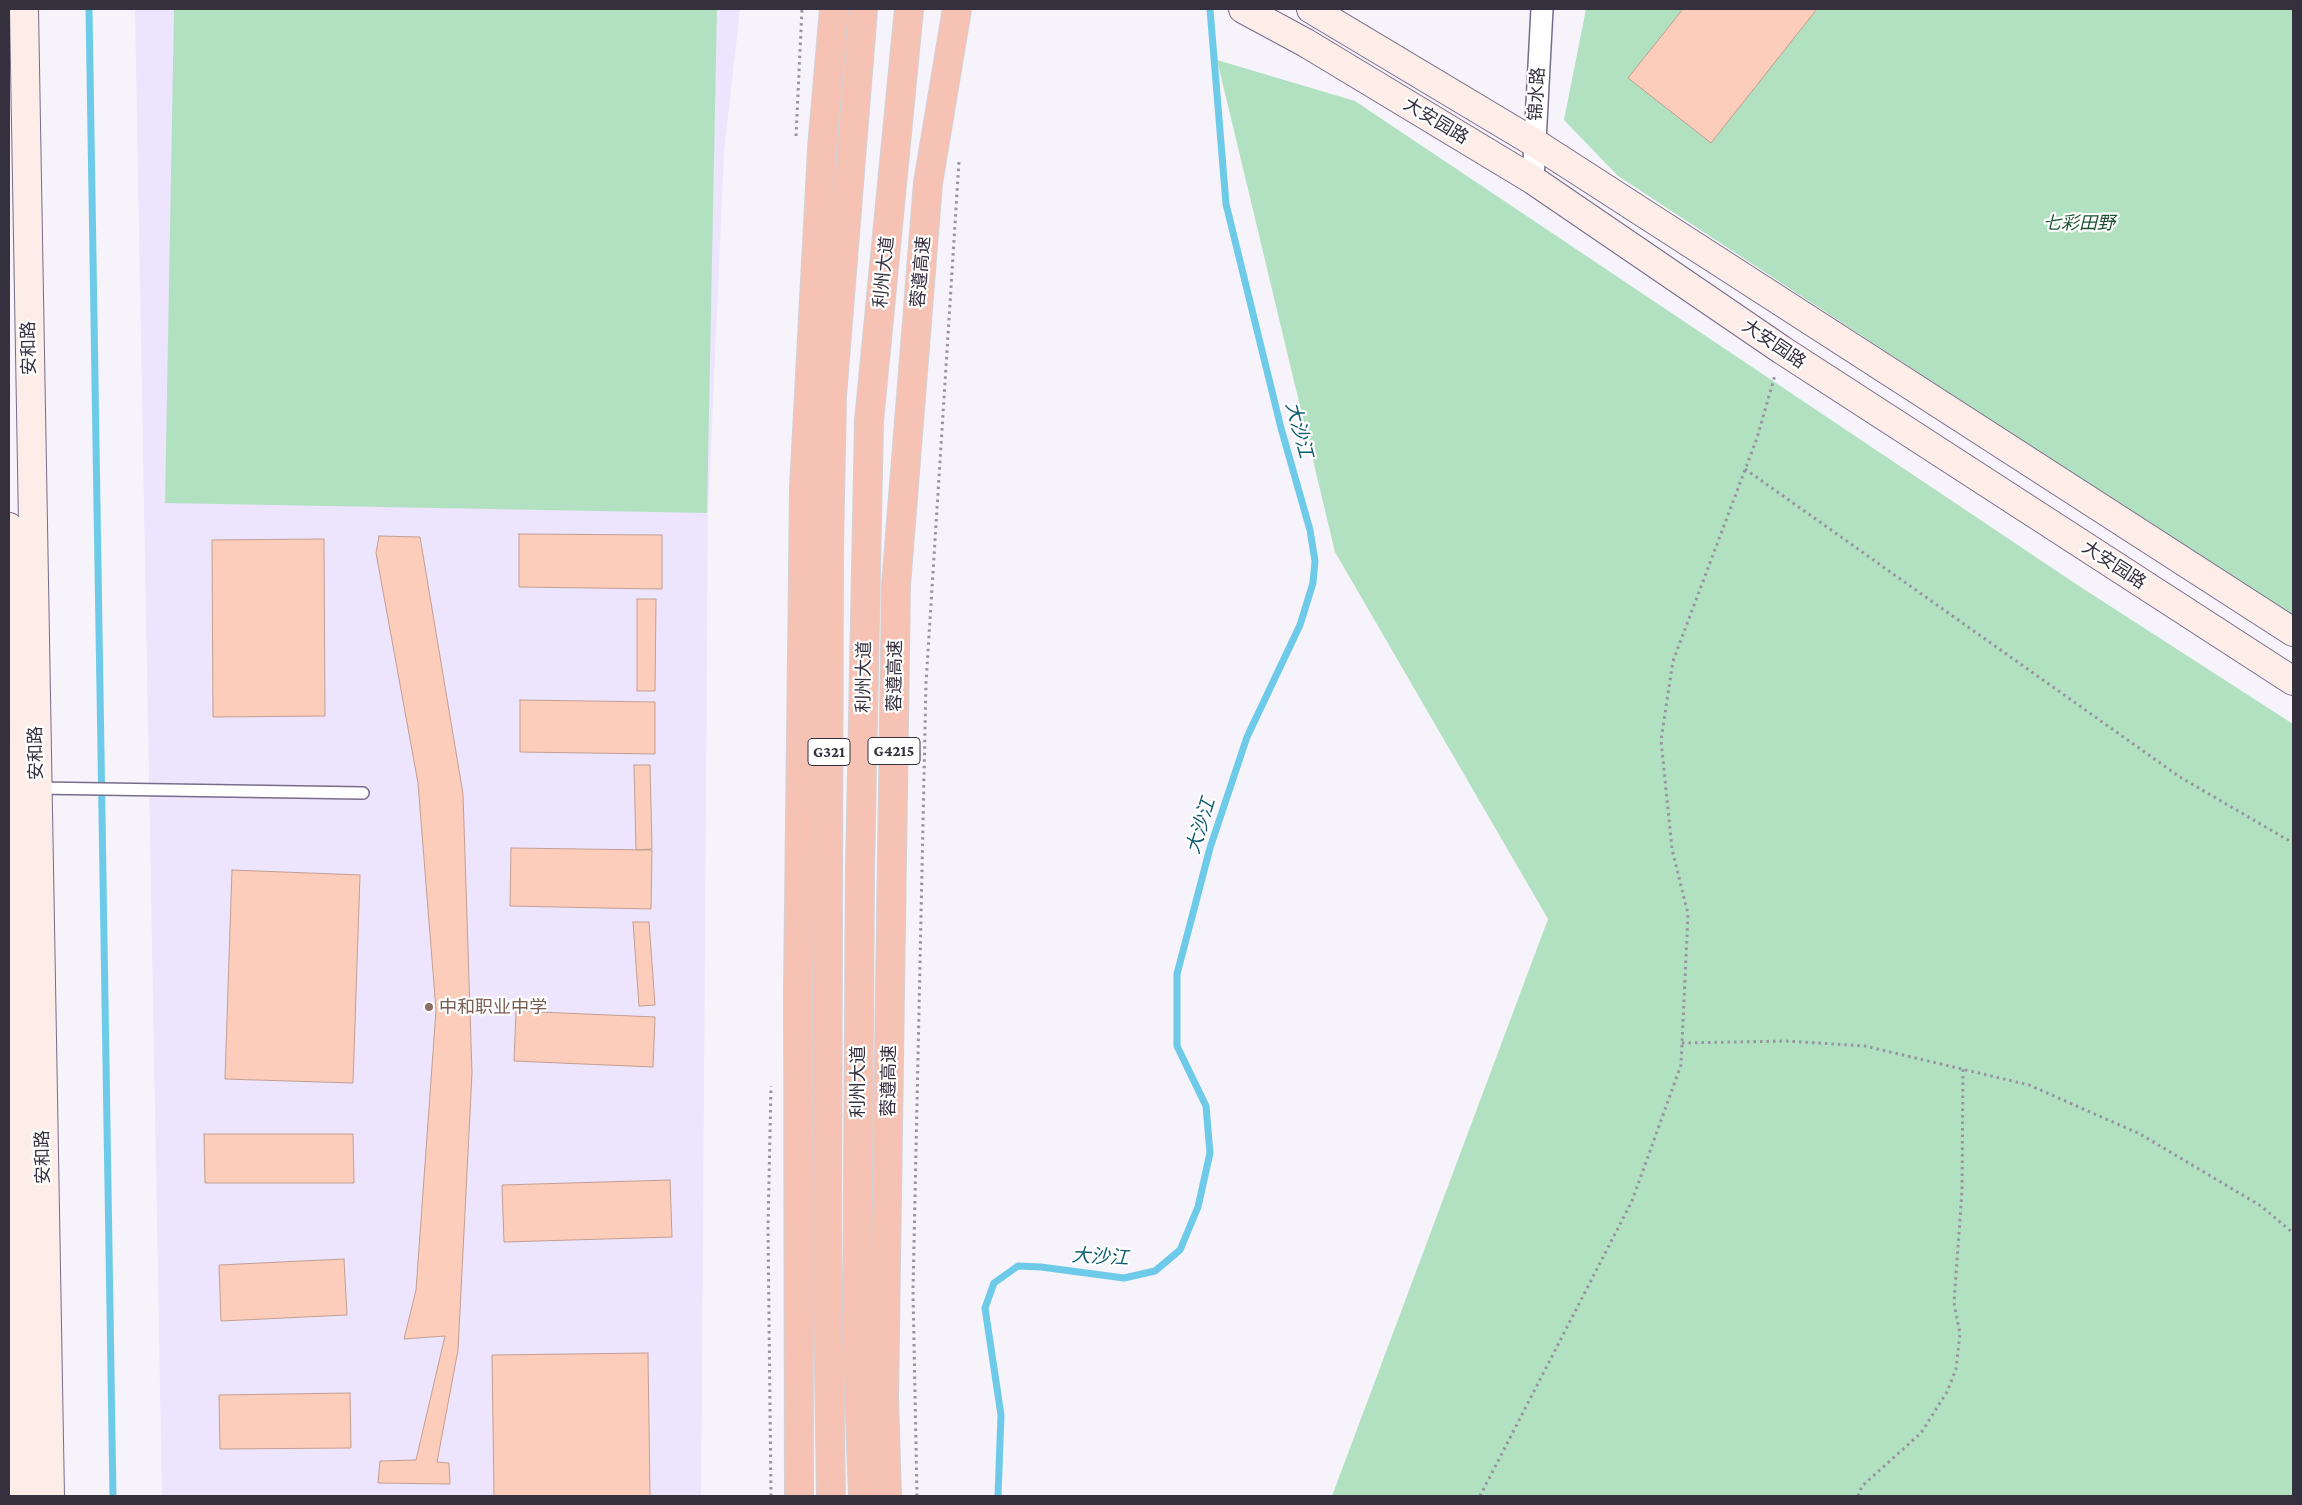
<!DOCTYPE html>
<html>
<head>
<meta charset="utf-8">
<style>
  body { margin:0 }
  #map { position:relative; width:2302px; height:1505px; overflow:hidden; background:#f6f3fa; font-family:"Crimson Pro",serif }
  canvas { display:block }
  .frame { position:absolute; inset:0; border:10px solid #35303e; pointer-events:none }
</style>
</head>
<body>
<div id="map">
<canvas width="2302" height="1505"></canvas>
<div class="frame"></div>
</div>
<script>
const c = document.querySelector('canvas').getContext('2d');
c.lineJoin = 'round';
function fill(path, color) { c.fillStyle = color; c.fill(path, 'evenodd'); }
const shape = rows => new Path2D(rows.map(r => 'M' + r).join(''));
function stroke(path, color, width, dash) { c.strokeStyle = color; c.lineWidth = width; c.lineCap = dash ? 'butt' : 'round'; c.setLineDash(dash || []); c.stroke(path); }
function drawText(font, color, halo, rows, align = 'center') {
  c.font = font + ' "Crimson Pro","Noto Sans SC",serif'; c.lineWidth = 4.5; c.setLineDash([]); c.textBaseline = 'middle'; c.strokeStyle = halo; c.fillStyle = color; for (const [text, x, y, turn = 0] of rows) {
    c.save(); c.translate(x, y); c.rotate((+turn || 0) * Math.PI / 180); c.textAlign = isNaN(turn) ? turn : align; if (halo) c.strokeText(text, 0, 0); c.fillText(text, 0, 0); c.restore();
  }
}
fill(shape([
  [135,9,740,9,724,152,708,517,701,1496,162,1496]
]), '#ede4fd');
fill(shape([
  [174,9,717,9,707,513,165,503],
  [1586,9,2293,9,2293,618,1618,176,1564,120],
  [1217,60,1355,101,2079,586,2293,724,2293,1496,1332,1496,1548,919,1335,552]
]), '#b2e1c1');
stroke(shape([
  [89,9,113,1496],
  [998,1496,1001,1415,985,1308,994,1283,1018,1266,1041,1267,1124,1278,1155,1271,1180,1250,1198,1207,1210,1153,1206,1106,1177,1046,1177,974,1210,848,1247,737,1300,625,1313,583,1315,561,1310,530,1281,428,1226,204,1210,9]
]), '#6dcbe9', 7);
const building = shape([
  [1683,9,1817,9,1711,143,1628,78,1683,9],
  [519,534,662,535,662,589,519,587,519,534],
  [379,536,420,537,463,794,472,1073,458,1350,437,1462,449,1463,450,1484,378,1483,380,1461,416,1460,445,1336,404,1339,416,1290,436,1010,418,783,376,553,379,536],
  [324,539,325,716,213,717,212,540,324,539],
  [637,599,656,599,655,691,637,691,637,599],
  [520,700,655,702,655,754,520,752,520,700],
  [634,765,650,765,652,849,636,850,634,765],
  [511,848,652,850,651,909,510,906,511,848],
  [232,870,360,875,353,1083,225,1079,232,870],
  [633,922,649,922,655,1005,639,1006,633,922],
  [516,1011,655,1017,653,1067,514,1061,516,1011],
  [204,1134,353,1134,354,1183,205,1183,204,1134],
  [670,1180,672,1237,504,1242,502,1185,670,1180],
  [344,1259,347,1315,221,1321,219,1265,344,1259],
  [648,1353,650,1496,494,1496,492,1355,648,1353],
  [350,1393,351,1448,220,1449,219,1395,350,1393]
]);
fill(building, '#fccdbb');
stroke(building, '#c49f91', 1);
const lane = shape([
  [37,788,363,793]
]);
const street = shape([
  [1533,180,1542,9]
]);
const secondary = shape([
  [24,9,50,1496],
  [1243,9,1306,43,1533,180,1782,350,2293,681],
  [1311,9,1535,143,2293,632],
  [9,527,23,1496]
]);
const highway = shape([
  [799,1496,798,989,804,488,822,149,834,9],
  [831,1496,827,1245,829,549,832,396,863,9],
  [863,1496,857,1341,860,867,869,421,909,9],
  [887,1496,884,1398,896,585,928,183,957,9]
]);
stroke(lane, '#776c8a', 14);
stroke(street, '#776c8a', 24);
stroke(secondary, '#776c8a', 30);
stroke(highway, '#d3d1d5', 30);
stroke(shape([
  [796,136,802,9],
  [1745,469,2180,777,2293,843],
  [1682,1043,1786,1041,1865,1046,2029,1085,2140,1134,2261,1206,2293,1233],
  [771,1496,768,1228,771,1086],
  [917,1496,913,1291,926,683,959,161],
  [1480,1496,1632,1201,1681,1065,1688,914,1672,849,1661,740,1673,661,1757,438,1775,375],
  [1858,1496,1862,1486,1921,1433,1947,1392,1956,1369,1960,1334,1954,1303,1962,1191,1963,1068]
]), '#98949f', 3, [2.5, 4]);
stroke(lane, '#fff', 11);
stroke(street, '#fff', 21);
stroke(secondary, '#fcede8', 28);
stroke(highway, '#f6c2b4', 28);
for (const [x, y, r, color] of [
  [429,1007,5,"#8d6e63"]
]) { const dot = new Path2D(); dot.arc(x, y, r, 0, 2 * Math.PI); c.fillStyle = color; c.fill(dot); stroke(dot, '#fff', 2); }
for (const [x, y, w] of [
  [894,751,52],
  [829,752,42]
]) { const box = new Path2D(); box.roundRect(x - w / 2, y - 13.5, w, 27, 4); c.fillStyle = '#fff'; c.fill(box); stroke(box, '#35303e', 1); }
drawText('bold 16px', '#35303e', null, [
  ["G4215",894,751],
  ["G321",829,752]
]);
drawText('18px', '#35303e', '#fff', [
  ["锦水路",1537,94,-87],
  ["大安园路",1436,121,31],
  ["利州大道",884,272,-84],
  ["蓉遵高速",921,272,-85],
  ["大安园路",1774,344,34],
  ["安和路",29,348,-91],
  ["大安园路",2114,565,33],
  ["蓉遵高速",895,676,-89],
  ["利州大道",864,677,-89],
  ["安和路",36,753,-91],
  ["蓉遵高速",889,1081,-89],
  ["利州大道",858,1082,-90],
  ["安和路",43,1157,-91]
]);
drawText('italic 18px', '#1c5132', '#fff', [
  ["七彩田野",2079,223]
]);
drawText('18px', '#785e54', '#fff', [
  ["中和职业中学",439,1007]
], 'left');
drawText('italic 19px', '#0c5b71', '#fff', [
  ["大沙江",1299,430,75],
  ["大沙江",1201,826,-73],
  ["大沙江",1100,1257,3]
]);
</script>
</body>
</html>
